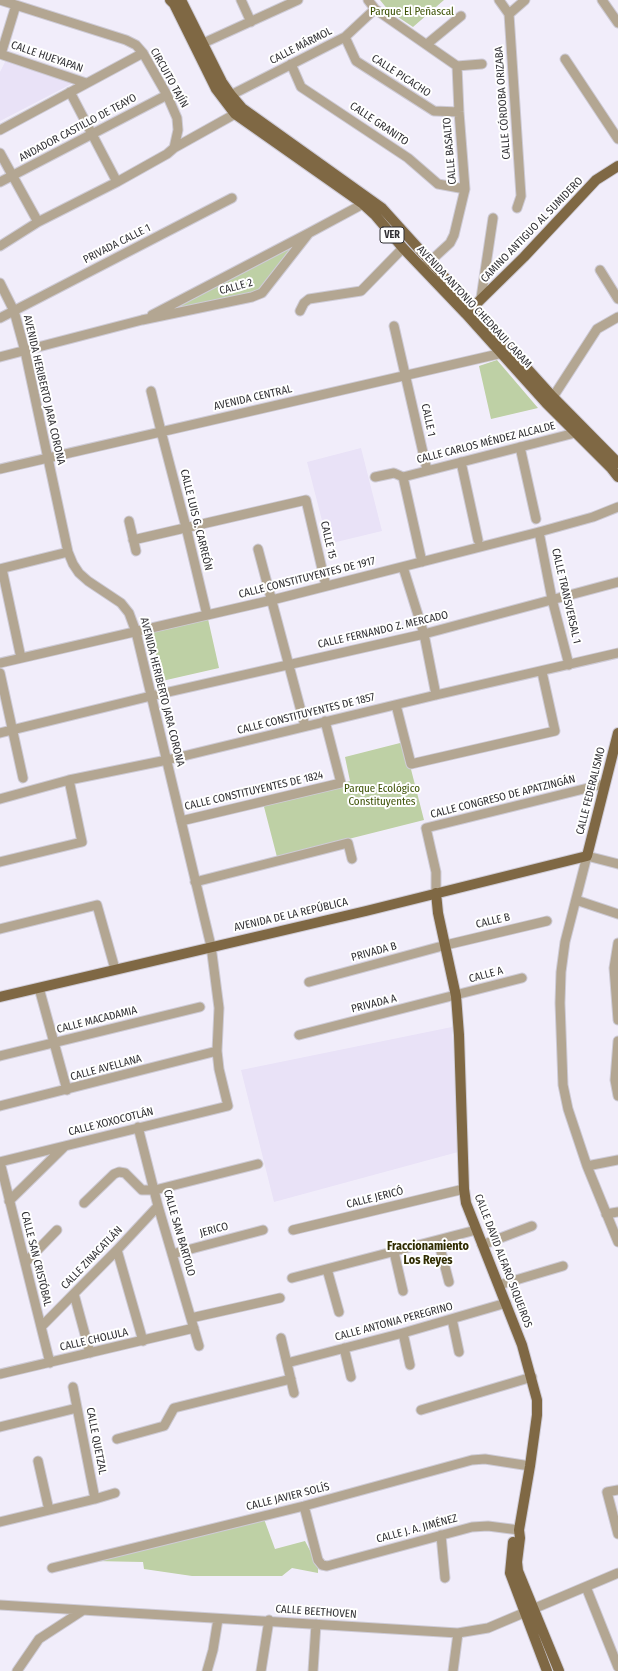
<!DOCTYPE html>
<html>
<head>
<meta charset="utf-8">
<style>
  body { margin:0 }
  canvas { display:block; background:#f1edfa }
</style>
</head>
<body>
<canvas width="618" height="1671"></canvas>
<script>
const c = document.querySelector('canvas').getContext('2d');
c.lineJoin = 'round';
function fill(path, color) { c.fillStyle = color; c.fill(path, 'evenodd'); }
const shape = rows => new Path2D(rows.map(r => 'M' + r).join(''));
function stroke(path, color, width, dash) { c.strokeStyle = color; c.lineWidth = width; c.lineCap = dash ? 'butt' : 'round'; c.setLineDash(dash || []); c.stroke(path); }
function drawText(font, color, halo, rows, align = 'center') {
  c.font = font + ' "Fira Sans Condensed",sans-serif'; c.lineWidth = 4; c.setLineDash([]); c.textBaseline = 'middle'; c.strokeStyle = halo; c.fillStyle = color; for (const [text, x, y, turn = 0] of rows) {
    c.save(); c.translate(x, y); c.rotate((+turn || 0) * Math.PI / 180); c.textAlign = isNaN(turn) ? turn : align; if (halo) c.strokeText(text, 0, 0); c.fillText(text, 0, 0); c.restore();
  }
}
fill(shape([
  [6,60,79,80,0,121,0,72],
  [361,448,382,531,328,544,307,462],
  [452,1027,458,1152,274,1202,241,1070]
]), '#e9e2f7');
fill(shape([
  [380,0,444,0,413,27,389,11],
  [287,248,291,253,259,291,179,310,176,306],
  [497,360,538,408,491,419,479,366],
  [208,619,219,668,162,681,151,632],
  [404,742,424,820,277,857,263,803,350,781,345,757],
  [264,1519,275,1549,305,1541,318,1566,318,1573,292,1568,282,1576,192,1576,144,1569,143,1562,93,1561]
]), '#bed0a5');
const minor = shape([
  [0,0,126,40,136,45,143,53,167,95,177,118,178,130,174,148],
  [241,0,251,22],
  [368,0,375,9,457,66,482,64],
  [499,0,509,14,521,196,517,208],
  [602,0,618,23],
  [509,14,525,0],
  [345,37,356,61,434,111,459,112],
  [427,44,461,16],
  [197,46,298,0],
  [0,54,86,83],
  [1,54,16,5],
  [565,59,618,139],
  [291,64,301,87,408,158,438,184,465,189],
  [70,92,117,182],
  [231,95,345,37,375,9],
  [0,130,143,53],
  [0,153,38,222],
  [0,182,167,95],
  [0,246,38,222,117,182,167,154,174,148,235,114],
  [425,266,450,243,454,235,465,189,459,112,457,66],
  [600,270,618,299],
  [0,283,14,311,25,351,68,552,73,564,79,573,88,581,121,603,129,613,136,632,211,946,219,1008,217,1051,219,1069,228,1106,0,1162],
  [481,298,493,218],
  [300,311,304,303,309,299,361,291,403,248],
  [152,315,309,233,363,204,368,199],
  [0,318,232,198],
  [394,326,427,470],
  [0,357,142,320,252,297,262,293,309,233],
  [151,391,161,431,186,527,207,615],
  [553,397,597,329,618,317],
  [520,447,536,519],
  [461,462,478,540],
  [0,469,507,352],
  [375,477,394,473,403,477],
  [403,477,575,433],
  [403,477,422,562],
  [129,521,136,551],
  [539,532,552,599,569,665],
  [133,540,306,500,326,586],
  [258,549,305,726],
  [403,567,424,634,436,695],
  [0,569,68,552],
  [2,569,21,658],
  [0,663,272,600,539,532,593,517,618,507],
  [0,673,23,778],
  [396,705,411,764,555,731,542,672],
  [0,733,151,696,424,634,618,582],
  [0,799,69,780,167,760,436,695,618,653],
  [181,821,341,783,325,721],
  [0,862,82,842,69,780],
  [618,864,587,856,565,942,561,972,560,1003,563,1085,568,1109,587,1166,618,1242],
  [195,882,348,843,352,859],
  [436,893,436,872,426,828,604,784],
  [576,900,618,914],
  [0,929,97,905,115,969],
  [618,943,614,968,618,1020],
  [309,982,446,945,547,921],
  [39,988,67,1090],
  [299,1035,522,978],
  [618,1041,615,1080,618,1096],
  [0,1056,200,1007],
  [0,1106,217,1051],
  [138,1127,158,1206,199,1346],
  [0,1162,50,1363],
  [587,1166,618,1160],
  [9,1201,65,1146],
  [84,1203,114,1174,119,1172,125,1173,142,1190,155,1190,258,1164],
  [606,1214,618,1212],
  [293,1230,464,1189],
  [438,1240,449,1282],
  [482,1245,532,1226],
  [117,1250,143,1341],
  [394,1252,403,1291],
  [172,1254,263,1230],
  [25,1263,57,1230],
  [327,1269,339,1312],
  [292,1278,476,1230],
  [499,1285,563,1266],
  [74,1294,90,1353],
  [191,1318,280,1298],
  [452,1319,459,1352],
  [41,1327,117,1250,158,1206],
  [403,1333,410,1365],
  [281,1338,294,1393],
  [344,1348,351,1377],
  [287,1363,403,1333,506,1303],
  [0,1374,194,1328],
  [73,1387,95,1499],
  [421,1410,532,1377],
  [0,1427,77,1408],
  [117,1439,164,1426,174,1408,291,1379],
  [38,1461,49,1510],
  [618,1490,607,1492,618,1534],
  [304,1506,318,1560,322,1565,327,1566,472,1527,488,1526,519,1530],
  [0,1522,95,1499,115,1493],
  [441,1535,445,1578],
  [52,1568,304,1506,472,1460,485,1459,530,1466],
  [586,1587,618,1667],
  [0,1605,458,1633,488,1628,618,1573],
  [17,1671,39,1639,82,1611],
  [207,1671,213,1650,218,1619],
  [261,1671,269,1620],
  [313,1671,316,1624],
  [453,1671,458,1633]
]);
const major = shape([
  [170,0,174,4,216,89,235,114,363,204,375,215,403,248,466,314,546,403,611,468,618,477],
  [181,0,222,82,231,95,242,108,382,208,553,397,618,463],
  [469,311,524,257,596,180,618,166],
  [436,893,438,913,456,996,459,1035,464,1189,466,1203,522,1345,537,1400,537,1415,530,1466,519,1530,520,1538,517,1562,518,1571,559,1671],
  [0,997,366,911,587,856,618,733],
  [513,1542,510,1573,547,1671]
]);
stroke(minor, '#cecbd6', 11);
stroke(major, '#cecbd6', 12);
stroke(minor, '#b3a692', 9);
stroke(major, '#7f6844', 10);
for (const [x, y, w] of [
  [392,235,24]
]) { const box = new Path2D(); box.roundRect(x - w / 2, y - 8, w, 16, 3); c.fillStyle = '#fff'; c.fill(box); stroke(box, '#313034', 1); }
drawText('bold 10px', '#313034', null, [
  ["VER",392,235]
]);
drawText('11px', '#3b5003', '#fff', [
  ["Parque El Peñascal",412,12],
  ["Parque Ecológico",382,789],
  ["Constituyentes",382,802]
]);
drawText('11px', '#313034', '#fff', [
  ["CALLE MÁRMOL",301,46,-27],
  ["CALLE HUEYAPAN",47,57,19],
  ["CALLE PICACHO",401,76,33],
  ["CIRCUITO TAJÍN",169,78,61],
  ["CALLE CÓRDOBA ORIZABA",503,103,-94],
  ["CALLE GRANITO",379,124,34],
  ["ANDADOR CASTILLO DE TEAYO",78,128,-28],
  ["CALLE BASALTO",450,151,-95],
  ["CAMINO ANTIGUO AL SUMIDERO",532,230,-46],
  ["PRIVADA CALLE 1",117,244,-27],
  ["CALLE 2",236,287,-15],
  ["AVENIDA ANTONIO CHEDRAUI CARAM",474,307,47],
  ["AVENIDA HERIBERTO JARA CORONA",44,390,77],
  ["AVENIDA CENTRAL",253,398,-13],
  ["CALLE 1",428,420,78],
  ["CALLE CARLOS MÉNDEZ ALCALDE",486,443,-14],
  ["CALLE LUIS G. CARREÓN",196,520,76],
  ["CALLE 15",328,540,77],
  ["CALLE CONSTITUYENTES DE 1917",307,578,-14],
  ["CALLE TRANSVERSAL 1",566,596,77],
  ["CALLE FERNANDO Z. MERCADO",383,630,-13],
  ["AVENIDA HERIBERTO JARA CORONA",162,692,76],
  ["CALLE CONSTITUYENTES DE 1857",306,714,-14],
  ["CALLE CONSTITUYENTES DE 1824",254,791,-13],
  ["CALLE FEDERALISMO",591,791,-76],
  ["CALLE CONGRESO DE APATZINGÁN",503,797,-14],
  ["AVENIDA DE LA REPÚBLICA",291,915,-13],
  ["CALLE B",493,921,-13],
  ["PRIVADA B",374,952,-15],
  ["CALLE A",486,975,-15],
  ["PRIVADA A",374,1004,-14],
  ["CALLE MACADAMIA",97,1020,-14],
  ["CALLE AVELLANA",106,1068,-15],
  ["CALLE XOXOCOTLÁN",111,1122,-14],
  ["CALLE JERICÓ",375,1198,-14],
  ["JERICO",214,1230,-15],
  ["CALLE SAN BARTOLO",179,1233,74],
  ["CALLE ZINACATLÁN",92,1258,-46],
  ["CALLE SAN CRISTÓBAL",36,1259,76],
  ["CALLE DAVID ALFARO SIQUEIROS",503,1261,69],
  ["CALLE ANTONIA PEREGRINO",394,1322,-15],
  ["CALLE CHOLULA",94,1340,-13],
  ["CALLE QUETZAL",96,1441,79],
  ["CALLE JAVIER SOLÍS",288,1497,-14],
  ["CALLE J. A. JIMÉNEZ",417,1529,-15],
  ["CALLE BEETHOVEN",316,1612,4]
]);
drawText('bold 12px', '#2f2b00', '#fff', [
  ["Fraccionamiento",428,1247],
  ["Los Reyes",428,1261]
]);
</script>
</body>
</html>
